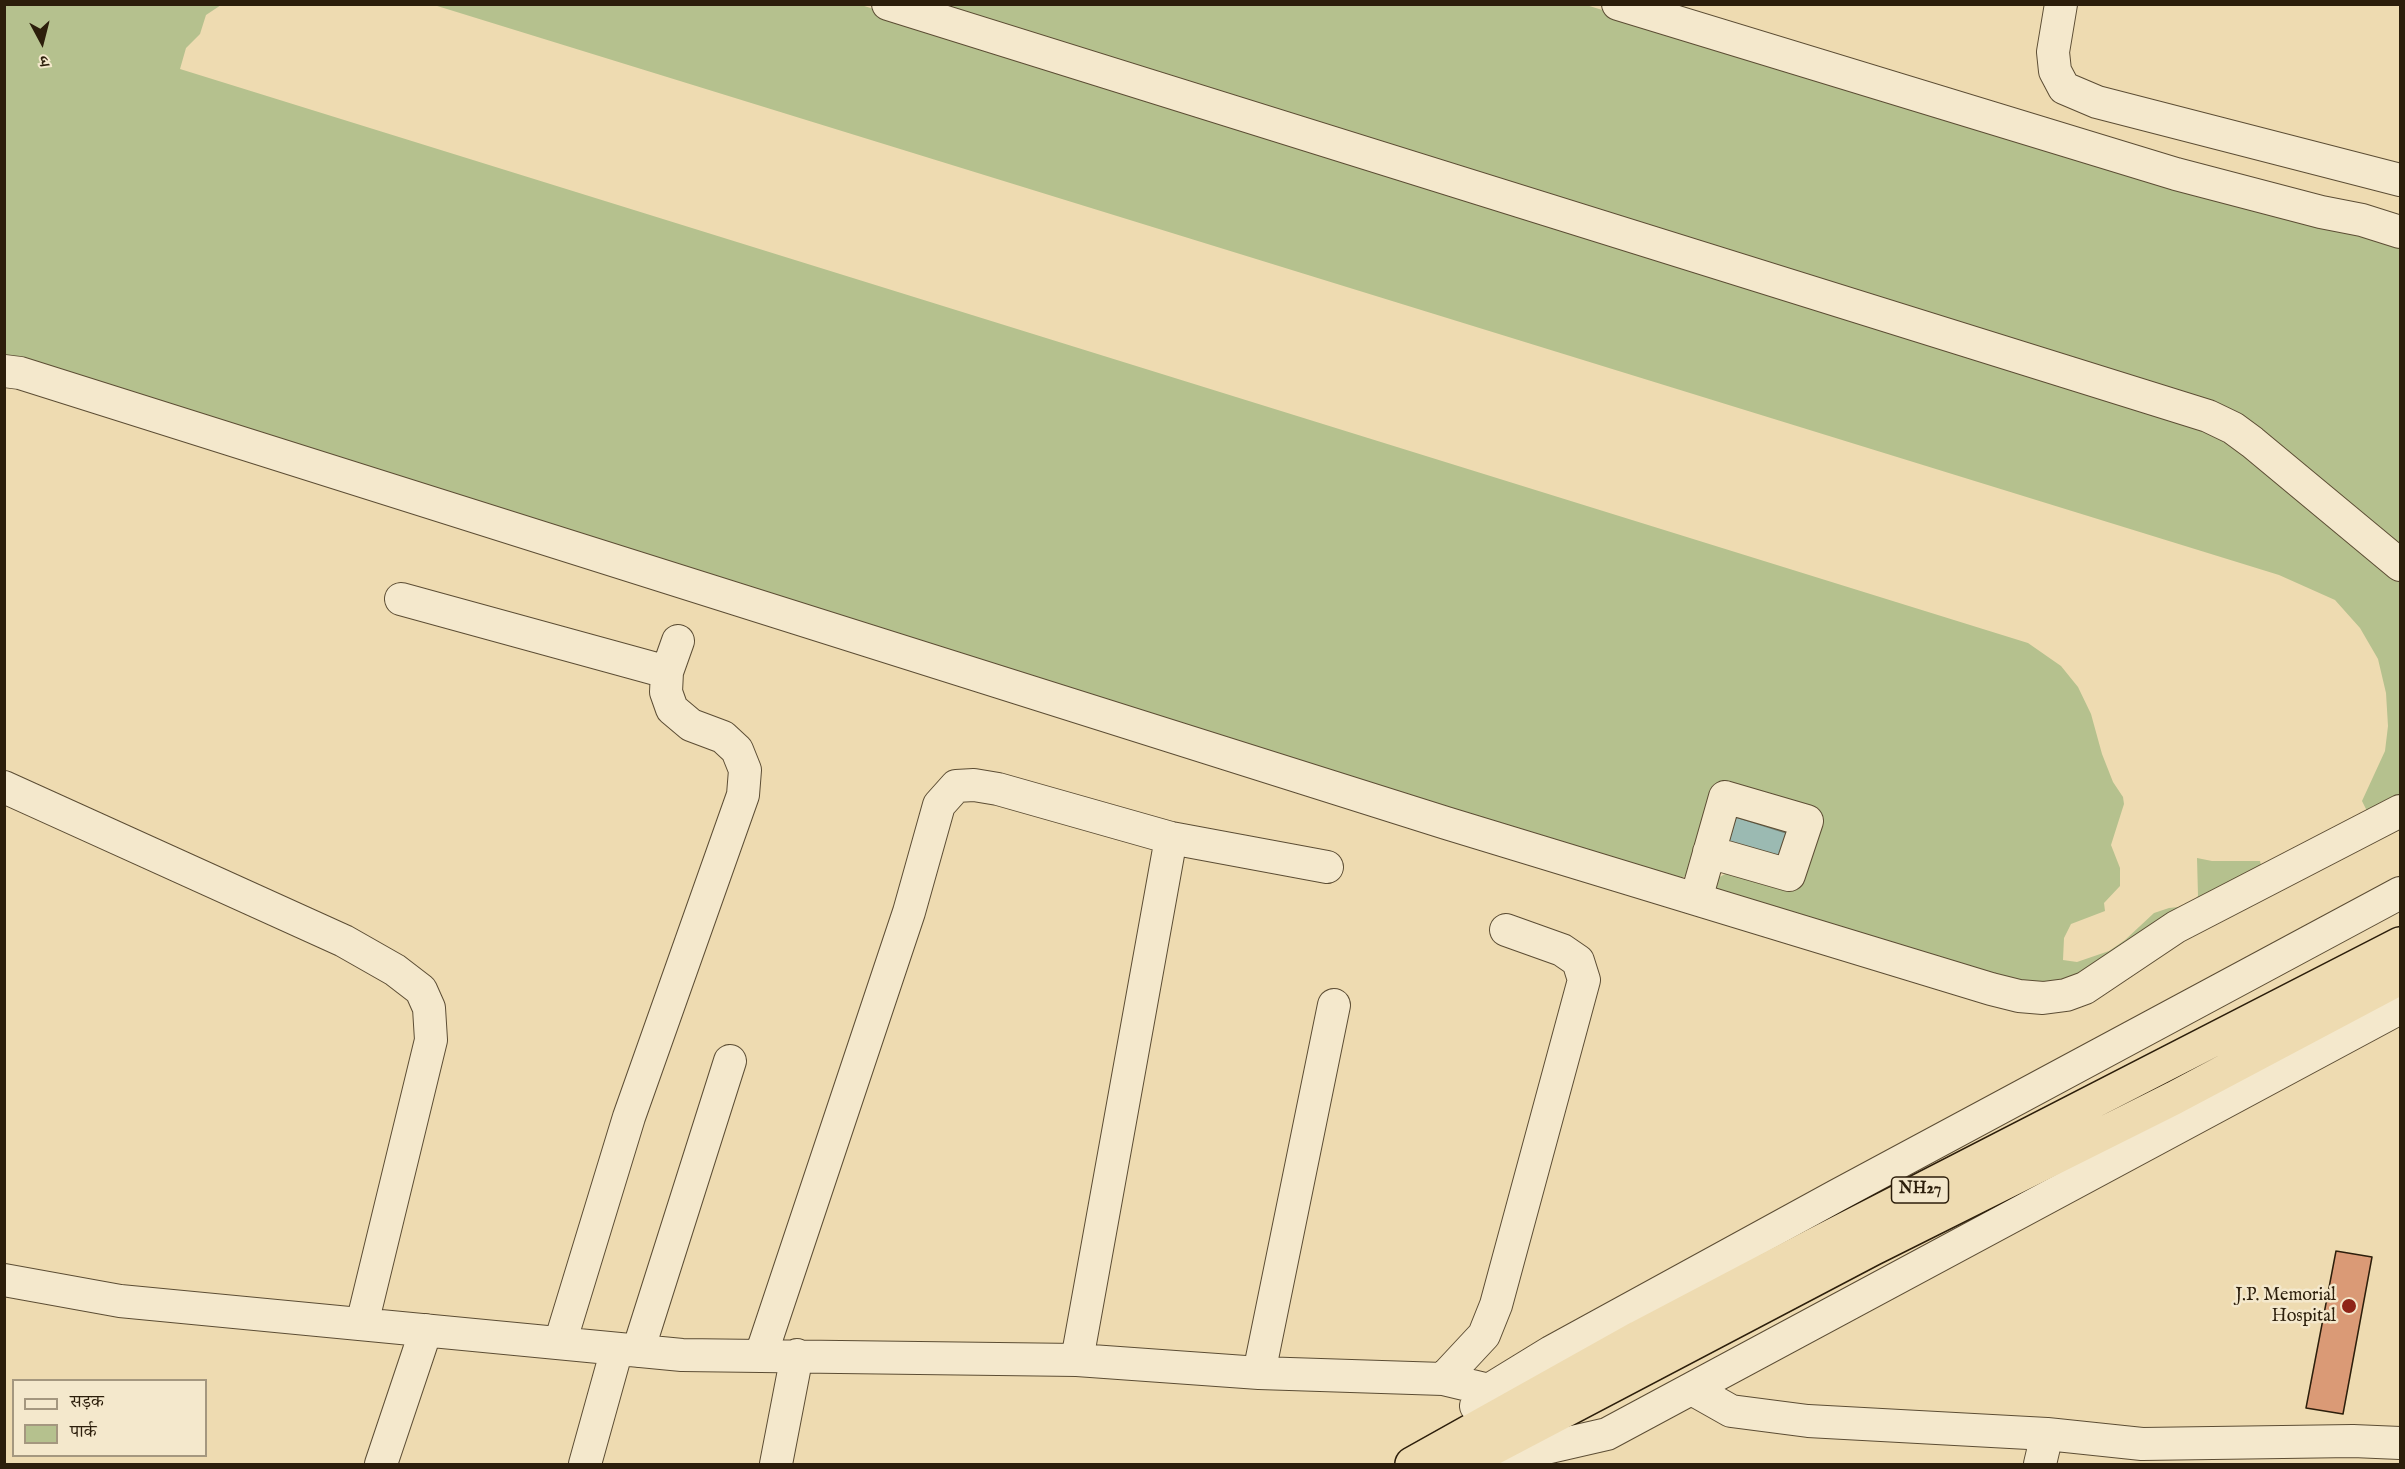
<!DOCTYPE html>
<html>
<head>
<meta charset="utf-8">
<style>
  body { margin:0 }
  #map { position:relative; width:2405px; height:1469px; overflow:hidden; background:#eedbb1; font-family:"IM FELL English","Noto Serif Devanagari",serif }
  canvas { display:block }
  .frame { position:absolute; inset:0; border:6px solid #2c1e0b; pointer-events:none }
  .legend { position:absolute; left:12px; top:1379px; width:195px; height:78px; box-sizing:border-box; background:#f4e8cc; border:2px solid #a4977f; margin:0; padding:8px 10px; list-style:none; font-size:18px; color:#2c1e0b }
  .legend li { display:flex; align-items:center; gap:12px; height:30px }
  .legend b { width:30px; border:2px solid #a4977f }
  .north { position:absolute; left:12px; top:12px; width:60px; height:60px; -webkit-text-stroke:4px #f4e8cc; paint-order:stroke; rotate:173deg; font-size:16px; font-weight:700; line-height:24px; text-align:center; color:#2c1e0b }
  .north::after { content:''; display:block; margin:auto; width:21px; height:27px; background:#2c1e0b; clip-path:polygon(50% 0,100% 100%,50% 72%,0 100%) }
</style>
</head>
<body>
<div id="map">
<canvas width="2405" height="1469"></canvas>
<div class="frame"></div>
<ul class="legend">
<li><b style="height:8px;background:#f4e8cc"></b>सड़क</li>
<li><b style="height:16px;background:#b5c18e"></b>पार्क</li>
</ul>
<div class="north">उ</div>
</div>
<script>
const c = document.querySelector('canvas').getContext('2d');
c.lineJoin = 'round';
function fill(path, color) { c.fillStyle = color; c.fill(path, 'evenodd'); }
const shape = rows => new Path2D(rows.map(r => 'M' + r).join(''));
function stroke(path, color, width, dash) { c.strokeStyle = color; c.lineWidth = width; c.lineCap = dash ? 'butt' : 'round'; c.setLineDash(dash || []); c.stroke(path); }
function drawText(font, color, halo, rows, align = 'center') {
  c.font = font + ' "IM FELL English",serif'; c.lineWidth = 5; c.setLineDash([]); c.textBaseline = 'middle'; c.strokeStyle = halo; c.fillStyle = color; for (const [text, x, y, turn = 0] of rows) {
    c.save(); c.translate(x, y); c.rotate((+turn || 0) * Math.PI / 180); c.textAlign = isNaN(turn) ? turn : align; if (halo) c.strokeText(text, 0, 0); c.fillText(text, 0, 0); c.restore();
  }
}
fill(shape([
  [5,5,221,5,206,15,200,34,186,48,180,69,2028,643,2061,666,2078,687,2091,714,2102,754,2113,782,2123,797,2124,804,2111,845,2120,868,2120,886,2104,903,2105,911,2071,924,2064,938,2063,960,2077,962,2109,951,2125,940,2154,913,2169,908,2188,906,2198,896,2197,858,2212,861,2260,861,2262,869,2089,976,2032,987,1716,892,1716,879,1725,874,1736,873,1796,889,1821,815,1718,786,1692,872,1677,881,5,360],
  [434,5,861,5,2218,429,2400,577,2400,798,2368,813,2362,801,2385,751,2388,726,2386,693,2378,659,2360,628,2335,600,2279,575],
  [919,5,1586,5,2080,156,2400,242,2400,555,2243,424]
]), '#b5c18e');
const water = shape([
  [1736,817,1790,834,1782,860,1728,843,1736,817]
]);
fill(water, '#9bbab2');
stroke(water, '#6f7c6f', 1.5);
const building = shape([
  [2336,1251,2372,1257,2343,1414,2306,1408,2336,1251]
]);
fill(building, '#da9a76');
stroke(building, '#2c1e0b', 1.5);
const minor = shape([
  [888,4,2208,416,2233,428,2252,442,2400,565],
  [1618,4,2176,174,2321,212,2362,220,2400,232],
  [2061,4,2053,52,2055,71,2064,88,2097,102,2400,180],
  [4,371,20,373,1446,823,1991,989,2019,996,2043,998,2066,995,2085,988,2176,927,2400,811],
  [401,599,667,672],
  [4,787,344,941,395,970,421,990,429,1008,431,1040,362,1324],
  [1696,899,1725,797,1807,821,1789,875,1709,852],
  [4,1280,120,1301,682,1355,1077,1360,1259,1373,1443,1379,1489,1390],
  [560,1343,629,1117,743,795,745,770,737,750,723,737,691,725,672,709,666,692,667,672,678,641],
  [638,1351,730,1061],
  [761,1355,909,912,939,805,956,786,974,785,998,789,1171,838,1327,867],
  [1077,1360,1171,838],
  [1259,1373,1334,1005],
  [1443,1379,1484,1335,1496,1305,1584,980,1578,961,1562,950,1506,930],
  [1692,1389,1731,1411,1808,1421,2047,1434,2142,1444,2353,1441,2400,1443],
  [1476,1406,1489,1390,1551,1352,1836,1196,2400,893],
  [381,1464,426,1330],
  [585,1464,617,1349],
  [776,1464,797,1355],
  [1476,1464,1607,1434,2400,1008],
  [2040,1464,2047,1434]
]);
const highway = shape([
  [1412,1464,1639,1337,1812,1246,2400,944],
  [1463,1464,1872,1249,2174,1098,2400,978]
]);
stroke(minor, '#5c4d34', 34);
stroke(highway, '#2c1e0b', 36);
stroke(minor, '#f4e8cc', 32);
stroke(highway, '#eedbb1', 33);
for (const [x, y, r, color] of [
  [2349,1306,8,"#8f2418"]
]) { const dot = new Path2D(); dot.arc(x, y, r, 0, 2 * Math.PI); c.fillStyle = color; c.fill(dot); stroke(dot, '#f4e8cc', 2); }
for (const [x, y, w] of [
  [1920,1190,57]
]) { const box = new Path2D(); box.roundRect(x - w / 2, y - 13, w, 26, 4.5); c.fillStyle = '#f4e8cc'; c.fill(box); stroke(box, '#2c1e0b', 1.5); }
drawText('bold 16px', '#2c1e0b', null, [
  ["NH27",1920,1190]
]);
drawText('18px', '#2c1e0b', '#f4e8cc', [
  ["J.P. Memorial",2336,1296],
  ["Hospital",2336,1317]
], 'right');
</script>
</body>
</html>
